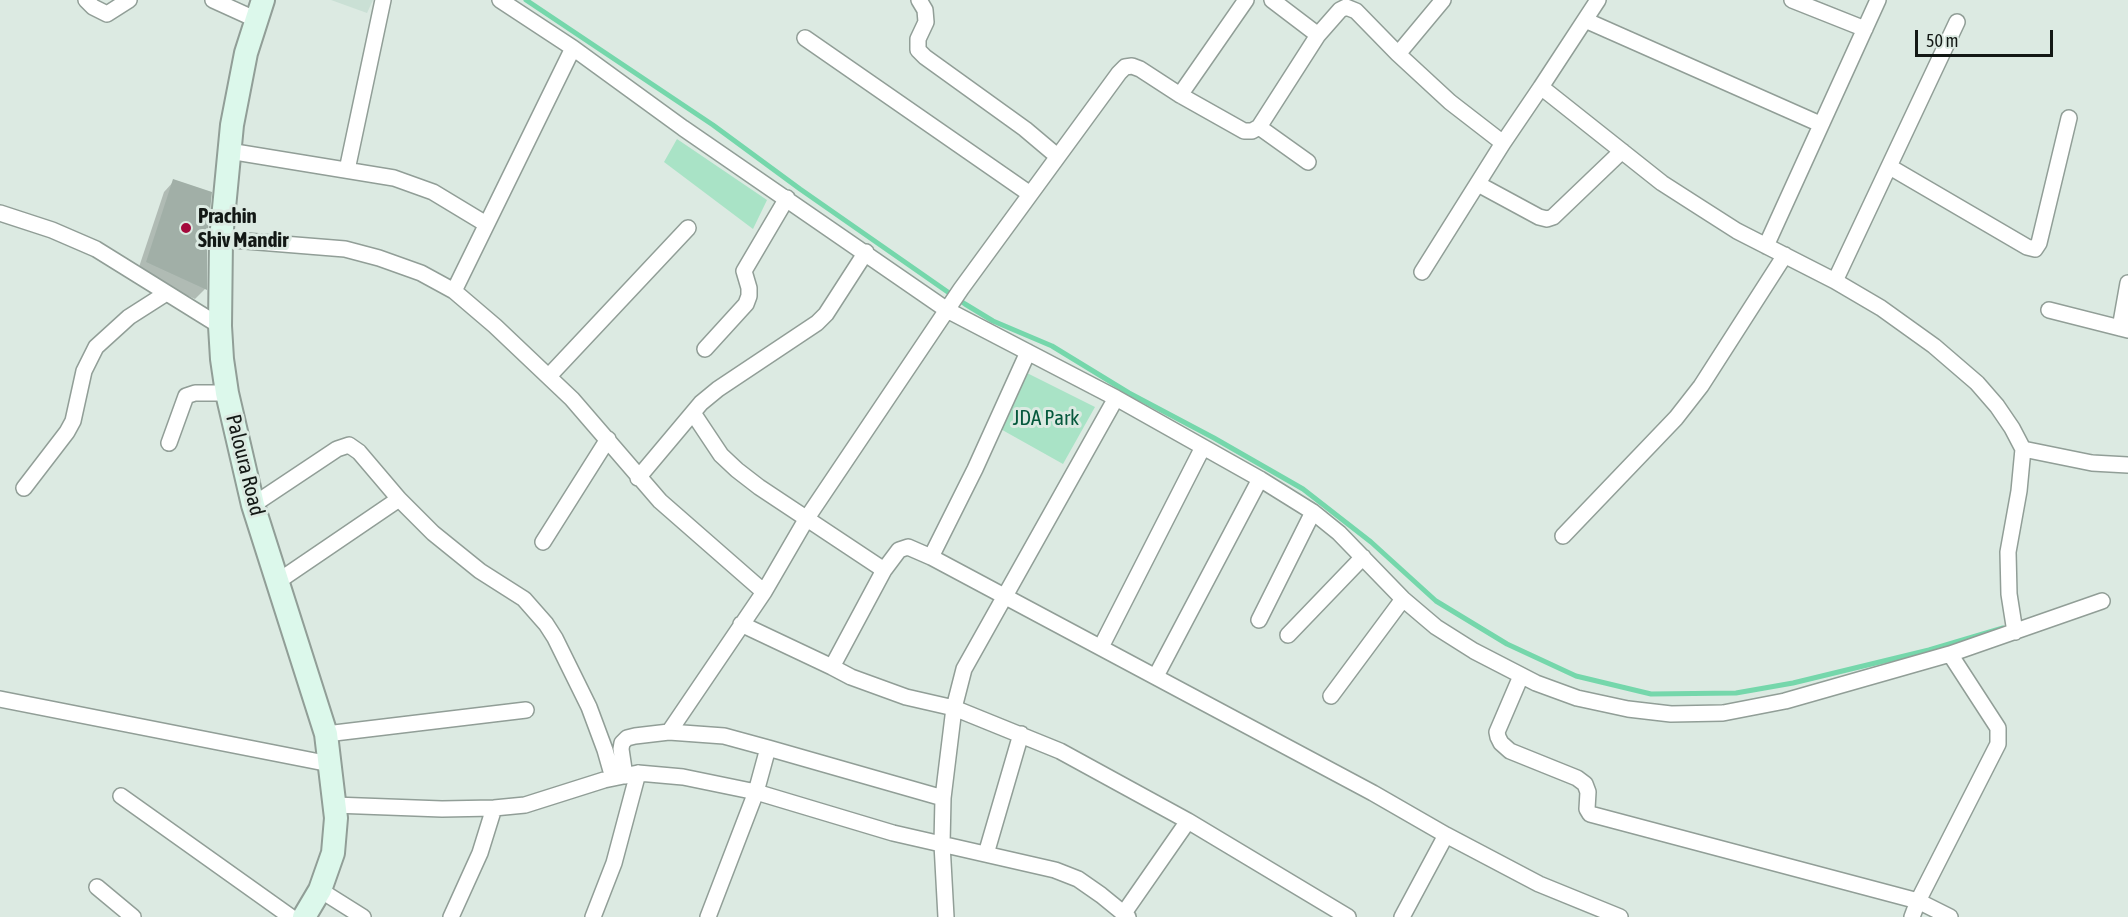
<!DOCTYPE html>
<html>
<head>
<meta charset="utf-8">
<style>
  body { margin:0 }
  #map { position:relative; width:2128px; height:917px; overflow:hidden; background:#dceae2; font-family:"Asap Condensed",sans-serif }
  canvas { display:block }
  .scale { position:absolute; left:1915px; top:30px; width:138px; height:27px; box-sizing:border-box; border:3px solid #131815; border-top:0; padding-left:8px; font-size:18px; line-height:21px; white-space:nowrap; color:#131815; -webkit-text-stroke:4px #dceae2; paint-order:stroke }
</style>
</head>
<body>
<div id="map">
<canvas width="2128" height="917"></canvas>
<div class="scale">50 m</div>
</div>
<script>
const c = document.querySelector('canvas').getContext('2d');
c.lineJoin = 'round';
function fill(path, color) { c.fillStyle = color; c.fill(path, 'evenodd'); }
const shape = rows => new Path2D(rows.map(r => 'M' + r).join(''));
function stroke(path, color, width, dash) { c.strokeStyle = color; c.lineWidth = width; c.lineCap = dash ? 'butt' : 'round'; c.setLineDash(dash || []); c.stroke(path); }
function drawText(font, color, halo, rows, align = 'center') {
  c.font = font + ' "Asap Condensed",sans-serif'; c.lineWidth = 6; c.setLineDash([]); c.textBaseline = 'middle'; c.strokeStyle = halo; c.fillStyle = color; for (const [text, x, y, turn = 0] of rows) {
    c.save(); c.translate(x, y); c.rotate((+turn || 0) * Math.PI / 180); c.textAlign = isNaN(turn) ? turn : align; if (halo) c.strokeText(text, 0, 0); c.fillText(text, 0, 0); c.restore();
  }
}
fill(shape([
  [331,0,373,0,367,13]
]), '#cae0d5');
fill(shape([
  [677,139,767,200,753,229,664,162],
  [1025,372,1095,407,1063,464,997,427]
]), '#a9e3c6');
fill(shape([
  [174,181,206,239,205,289,195,299,137,273,164,192]
]), '#0003');
stroke(shape([
  [526,0,713,125,800,189,965,304,993,321,1052,346,1129,393,1214,438,1303,489,1371,542,1436,601,1507,644,1576,676,1651,694,1736,693,1793,683,1929,650,2003,628]
]), '#75d7ab', 5);
fill(shape([
  [173,179,212,192,207,239,207,290,146,262]
]), '#a1afa7');
const minor = shape([
  [86,0,93,7,107,14,129,0],
  [213,0,257,20],
  [500,0,573,48,683,128,947,310,1116,398,1260,479,1313,512,1339,533,1403,599,1436,627,1474,651,1536,683,1577,698,1628,709,1671,714,1723,713,1785,701,1950,654,2102,601],
  [919,0,925,10,926,22,918,39,918,50,925,57,1025,129,1057,156],
  [1272,0,1318,35],
  [1792,0,1865,29],
  [1585,20,1820,124],
  [805,38,1030,194],
  [1398,54,1450,102,1503,143,1541,87,1662,183,1701,208,1737,231,1835,281,1881,308,1934,346,1977,383,1997,406,2012,428,2023,449],
  [1541,87,1598,0],
  [1180,95,1246,0],
  [1259,127,1308,162],
  [229,151,394,178,433,192,486,224],
  [1890,167,2027,247,2035,249,2039,243,2069,118],
  [347,170,383,0],
  [1478,184,1539,217,1547,219,1553,217,1622,151],
  [0,213,52,230,96,249,220,326],
  [221,239,345,249,379,258,421,273,454,291,495,326,572,399,660,501,764,592],
  [1766,246,1878,0],
  [1422,272,1503,143],
  [1835,281,1957,22],
  [454,291,573,48],
  [2049,310,2128,330],
  [2120,328,2128,283],
  [705,349,746,304,749,296,749,288,744,271,787,198],
  [549,376,688,228],
  [693,413,721,455,737,470,759,487,884,570,832,667,851,677,906,697,954,708,1060,751,1188,821,1348,917],
  [169,443,186,396,195,393,227,393],
  [638,478,701,403,718,389,817,323,826,314,866,252],
  [24,488,67,432,73,421,84,371,96,347,129,317,165,294],
  [253,505,337,449,349,445,359,452,399,499,433,533,480,571,524,599,546,624,555,638,589,707,605,750,613,778],
  [1563,536,1676,418,1701,386,1785,255],
  [543,542,608,439],
  [931,557,1373,793,1446,835,1539,884,1620,917],
  [884,570,899,550,908,547,931,557,975,469,1028,352],
  [277,582,399,499],
  [1259,620,1313,512],
  [741,624,832,667],
  [2015,632,2009,594,2008,552,2019,491,2023,449,2092,463,2128,465],
  [1288,635,1363,557],
  [1101,647,1203,447],
  [1156,676,1260,479],
  [1521,676,1497,732,1498,737,1501,743,1510,751,1577,778,1585,784,1588,792,1587,809,1590,814,1918,901,1912,917],
  [1331,696,1403,599],
  [0,699,330,764],
  [669,732,764,592,807,518,961,289,1119,73,1125,67,1132,66,1140,69,1180,95,1244,131,1252,131,1259,127,1318,35,1340,10,1346,7,1356,11,1398,54,1443,0],
  [326,734,526,710],
  [625,776,621,749,622,743,627,738,635,736,669,732,724,736,768,748],
  [121,796,291,917],
  [334,805,442,809,494,808,525,805,604,780,638,773,683,777,756,792,893,833,1055,870,1078,879,1101,895,1128,917],
  [986,854,1021,734],
  [97,887,133,917],
  [320,890,363,917],
  [1124,913,1188,821],
  [451,917,480,853,494,808],
  [593,917,614,863,638,773],
  [708,917,756,792,768,748,943,798],
  [946,917,942,844,943,798,954,708,964,669,1116,398],
  [1402,917,1446,835],
  [1950,917,1918,901,1998,744,1998,728,1950,654]
]);
const secondary = shape([
  [263,0,246,53,232,125,221,239,220,326,222,359,227,393,253,505,326,734,336,818,333,853,320,890,304,917]
]);
stroke(minor, '#919e97', 18);
stroke(secondary, '#919e97', 26);
stroke(minor, '#fff', 15);
stroke(secondary, '#dcf8eb', 22);
for (const [x, y, r, color] of [
  [186,228,6,"#a4083b"]
]) { const dot = new Path2D(); dot.arc(x, y, r, 0, 2 * Math.PI); c.fillStyle = color; c.fill(dot); stroke(dot, '#dceae2', 2); }
drawText('bold 21px', '#131815', '#dceae2', [
  ["Prachin",198,216],
  ["Shiv Mandir",198,240]
], 'left');
drawText('21px', '#05583c', '#dceae2', [
  ["JDA Park",1046,418]
]);
drawText('21px', '#131815', '#dceae2', [
  ["Paloura Road",245,465,76]
]);
</script>
</body>
</html>
